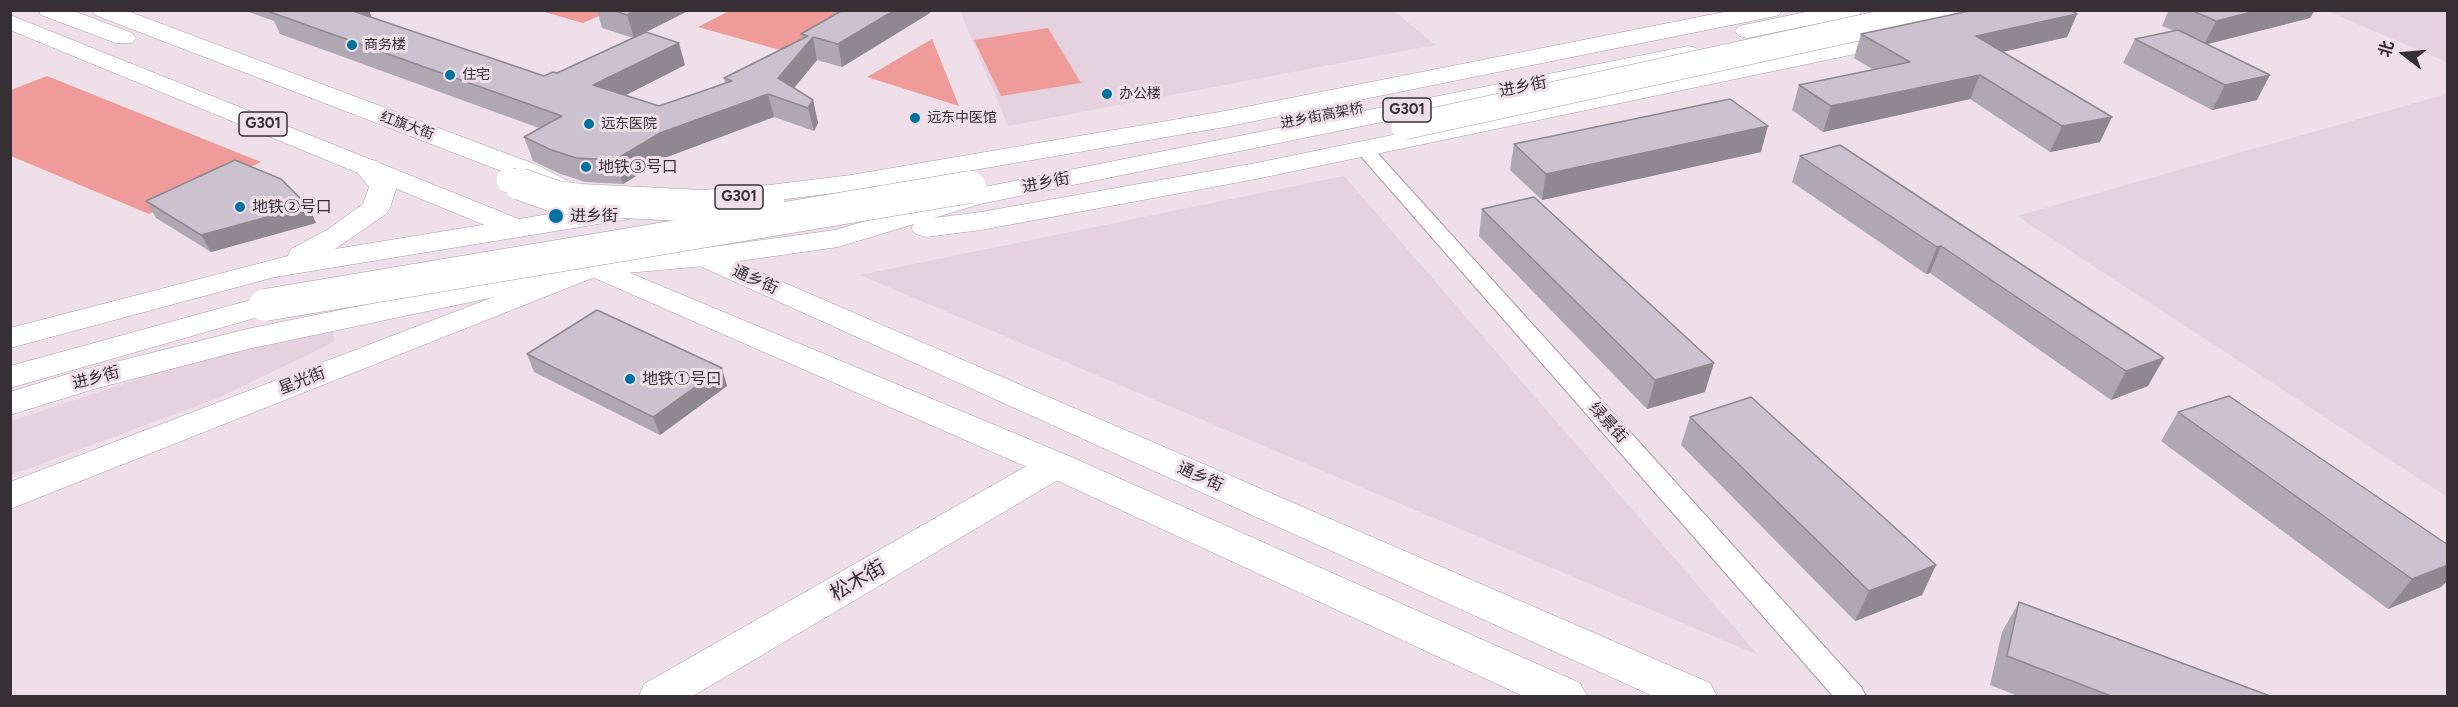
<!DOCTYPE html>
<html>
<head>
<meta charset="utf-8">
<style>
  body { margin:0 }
  #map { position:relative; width:2458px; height:707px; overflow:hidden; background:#eedfe9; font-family:Figtree,"Noto Sans SC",sans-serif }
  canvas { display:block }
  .frame { position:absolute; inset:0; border:12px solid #363034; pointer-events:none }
  .north { position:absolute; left:2374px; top:24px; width:60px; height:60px; -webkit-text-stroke:4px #eedfe9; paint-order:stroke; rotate:286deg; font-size:16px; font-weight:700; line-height:24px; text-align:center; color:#363034 }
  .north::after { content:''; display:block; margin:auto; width:21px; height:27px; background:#363034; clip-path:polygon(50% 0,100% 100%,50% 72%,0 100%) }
</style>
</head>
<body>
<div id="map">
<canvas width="2458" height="707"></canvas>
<div class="frame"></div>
<div class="north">北</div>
</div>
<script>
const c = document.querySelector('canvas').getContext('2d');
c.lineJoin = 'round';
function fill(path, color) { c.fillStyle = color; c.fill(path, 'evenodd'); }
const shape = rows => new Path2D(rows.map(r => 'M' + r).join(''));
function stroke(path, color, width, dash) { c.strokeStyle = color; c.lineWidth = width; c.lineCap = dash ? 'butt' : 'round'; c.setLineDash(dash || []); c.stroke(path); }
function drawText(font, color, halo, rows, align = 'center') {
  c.font = font + ' Figtree,"Noto Sans SC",sans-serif'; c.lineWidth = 6; c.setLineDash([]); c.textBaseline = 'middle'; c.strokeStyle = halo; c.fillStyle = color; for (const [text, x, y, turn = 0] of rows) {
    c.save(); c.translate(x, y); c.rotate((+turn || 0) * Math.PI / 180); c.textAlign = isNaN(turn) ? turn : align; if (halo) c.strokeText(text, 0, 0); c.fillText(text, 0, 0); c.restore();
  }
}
fill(shape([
  [960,11,1394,11,1435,45,1008,126],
  [2327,11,2447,11,2447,62],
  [2447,94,2447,497,2017,216],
  [1344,176,1758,655,860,275],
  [333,331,334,342,218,398,11,475,11,421,181,365]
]), '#e6d1df');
fill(shape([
  [869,10,798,55,698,27,729,11],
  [541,11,610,11,583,23],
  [1048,28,1081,83,1001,96,974,40],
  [932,39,959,106,867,77],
  [47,76,261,162,149,214,11,156,11,90]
]), '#ee9b99');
const street = shape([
  [1365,145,1371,146,1861,687,1866,696,1833,696,1359,154,1356,150,1365,145]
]);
const secondary = shape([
  [585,262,595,265,600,271,595,277,10,509,10,482,585,262],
  [1056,453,1068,456,1073,465,1068,474,693,696,639,696,644,684,1044,456,1056,453]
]);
const primary = shape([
  [38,10,71,10,132,33,136,38,132,43,116,43,41,15,38,10],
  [92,10,125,10,537,165,572,183,576,189,572,195,562,197,552,195,517,177,95,15,92,10],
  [10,15,524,221,529,227,524,233,514,236,504,233,10,30,10,15],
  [704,248,1710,683,1717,696,1653,696,693,263,689,257,693,251,704,248],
  [594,258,1069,456,1580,683,1587,696,1523,696,1043,474,583,273,579,267,583,261,594,258]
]);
const highway = shape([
  [1734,10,1782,10,1779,15,1771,17,1225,127,851,191,737,205,727,203,723,197,727,191,737,189,851,175,1225,111,1734,10],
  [1815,10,1862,10,1859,15,1851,17,1747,38,1739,36,1735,31,1739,26,1815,10],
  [1900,31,1908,33,1912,38,1908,43,1256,179,981,230,926,237,916,234,911,228,914,224,838,247,704,266,594,276,248,349,94,389,10,415,10,392,71,373,247,329,594,258,704,248,835,230,974,189,1688,46,1696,48,1700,53,1696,58,980,204,934,218,981,212,1256,163,1900,31],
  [367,159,377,161,397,186,390,208,386,214,335,249,629,201,639,204,643,210,639,216,629,219,275,277,10,348,10,328,288,256,291,249,327,230,363,204,369,187,353,167,357,161,367,159],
  [265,296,276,298,281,305,276,312,10,388,10,366,265,296]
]);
stroke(street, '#a99ba4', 2);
stroke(secondary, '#a99ba4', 1);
stroke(primary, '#a99ba4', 1);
stroke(highway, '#a99ba4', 1);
fill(street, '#fff');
fill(secondary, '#fff');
fill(primary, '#fff');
fill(highway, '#fff');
const highwayBridgeFar1 = shape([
  [1404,127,1941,10],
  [509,180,524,185]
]);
const highwayBridge = shape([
  [520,184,557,197,581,200,703,206,768,201],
  [265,305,970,187]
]);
stroke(highwayBridgeFar1, '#a99ba4', 26, []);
stroke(highwayBridge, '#a99ba4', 33, []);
stroke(highwayBridgeFar1, '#fff', 25);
stroke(highwayBridge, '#fff', 32);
fill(shape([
  [243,10,369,10,371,16,368,17,544,76,557,73,633,38,602,28,597,10,690,10,646,32,685,65,626,95,659,106,725,83,724,78,802,39,801,34,843,10,930,10,930,13,842,67,817,60,794,88,813,100,818,123,814,131,774,117,667,157,623,184,585,182,558,173,533,161,524,137,539,128,280,34,274,21],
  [2169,10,2315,10,2310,18,2207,44,2257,100,2212,110,2123,63,2135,39,2174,31,2162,26],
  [2077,14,2067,37,2003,52,2100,142,2050,152,1970,99,1823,132,1792,110,1799,85,1874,70,1854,58,1861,34],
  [1514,144,1761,152,1542,200,1510,170],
  [1840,145,2148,386,2111,400,1930,273,1926,274,1792,182,1800,156],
  [146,201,308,206,316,223,211,252,156,218],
  [1482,209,1705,392,1647,409,1479,236],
  [527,354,727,386,660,435,534,372],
  [2178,412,2448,545,2448,580,2441,587,2388,609,2161,441],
  [1690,417,1936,565,1922,595,1855,621,1681,445],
  [2019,602,2270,696,2018,696,1990,685,2002,632]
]), '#afa7b2');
fill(shape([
  [336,10,369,10,371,16,343,27],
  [635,10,690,10,634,38,627,15],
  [895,10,930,10,930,13,842,67,838,44],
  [2260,10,2315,10,2310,18,2204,45,2216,21],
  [2077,14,2067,37,1967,60,1976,36],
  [813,37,817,60,785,99,778,78],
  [679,43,685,65,600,108,593,85],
  [1980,75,1970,99,1823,132,1831,106],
  [2270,75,2257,100,2212,110,2225,85],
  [768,94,774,117,667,157,623,184,615,160,660,133],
  [813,100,818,123,814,131,808,108],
  [2112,117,2100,142,2050,152,2062,126],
  [1768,126,1761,152,1542,200,1546,174],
  [308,206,316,223,211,252,201,235],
  [1941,246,1930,273,1926,274,1937,247],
  [2164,358,2148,386,2111,400,2126,371],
  [1714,363,1705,392,1647,409,1655,380],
  [722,368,727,386,660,435,653,417],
  [1936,565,1922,595,1855,621,1869,591],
  [2448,565,2448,580,2441,587,2388,609,2412,579]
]), '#8f8891');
const building = shape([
  [273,10,350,10,544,76,553,72,557,73,646,32,679,43,593,85,659,106,732,81,724,78,808,36,801,34,843,10,895,10,838,44,813,37,778,78,813,100,808,108,768,94,660,133,615,160,576,158,549,149,524,137,562,116,270,12,273,10],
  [613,10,635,10,627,15,613,10],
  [1974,10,2070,10,2077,14,1976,36,2112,117,2062,126,1980,75,1831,106,1799,85,1910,62,1861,34,1974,10],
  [2191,10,2260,10,2216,21,2191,10],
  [2178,30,2270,75,2225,85,2135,39,2178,30],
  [1730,99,1768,126,1546,174,1514,144,1730,99],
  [1840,145,2164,358,2126,371,1941,246,1937,247,1800,156,1840,145],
  [235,160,281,179,308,206,201,235,146,201,235,160],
  [1534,197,1714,363,1655,380,1482,209,1534,197],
  [597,310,722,368,653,417,527,354,597,310],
  [2229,396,2448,545,2448,565,2412,579,2178,412,2229,396],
  [1751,397,1936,565,1869,591,1690,417,1751,397],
  [2019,602,2270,696,2111,696,2007,656,2019,602]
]);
fill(building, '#ccc2cf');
stroke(building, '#8f8891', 1.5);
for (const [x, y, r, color] of [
  [352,45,6,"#00729d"],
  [450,75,6,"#00729d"],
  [1107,94,6,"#00729d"],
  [915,118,6,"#00729d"],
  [589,124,6,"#00729d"],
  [586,167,6,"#00729d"],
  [240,207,6,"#00729d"],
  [556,216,8,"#00729d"],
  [630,379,6,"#00729d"]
]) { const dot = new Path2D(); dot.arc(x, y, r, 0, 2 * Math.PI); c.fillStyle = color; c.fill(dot); stroke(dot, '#eedfe9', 2); }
drawText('14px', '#363034', '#eedfe9', [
  ["商务楼",364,45],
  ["住宅",462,75],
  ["办公楼",1119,94],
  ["远东中医馆",927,118],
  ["远东医院",601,124]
], 'left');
drawText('14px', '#363034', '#eedfe9', [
  ["进乡街高架桥",1322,116,-11],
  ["红旗大街",407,126,20]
]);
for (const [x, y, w] of [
  [1407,110,48],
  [263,124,48],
  [739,197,48]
]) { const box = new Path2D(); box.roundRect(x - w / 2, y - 12, w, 24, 4.5); c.fillStyle = '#eedfe9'; c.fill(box); stroke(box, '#363034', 1.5); }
drawText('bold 15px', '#363034', null, [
  ["G301",1407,110],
  ["G301",263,124],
  ["G301",739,197]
]);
drawText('16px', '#363034', '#eedfe9', [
  ["进乡街",1523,87,-11],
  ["进乡街",1046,183,-11],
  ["通乡街",755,280,24],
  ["进乡街",96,378,-15],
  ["星光街",302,381,-21],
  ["绿景街",1608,423,48],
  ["通乡街",1200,477,24]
]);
drawText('16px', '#363034', '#eedfe9', [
  ["地铁③号口",598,167],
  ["地铁②号口",252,207],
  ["进乡街",570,216],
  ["地铁①号口",642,379]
], 'left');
drawText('20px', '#363034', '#eedfe9', [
  ["松木街",858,581,-30]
]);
</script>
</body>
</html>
